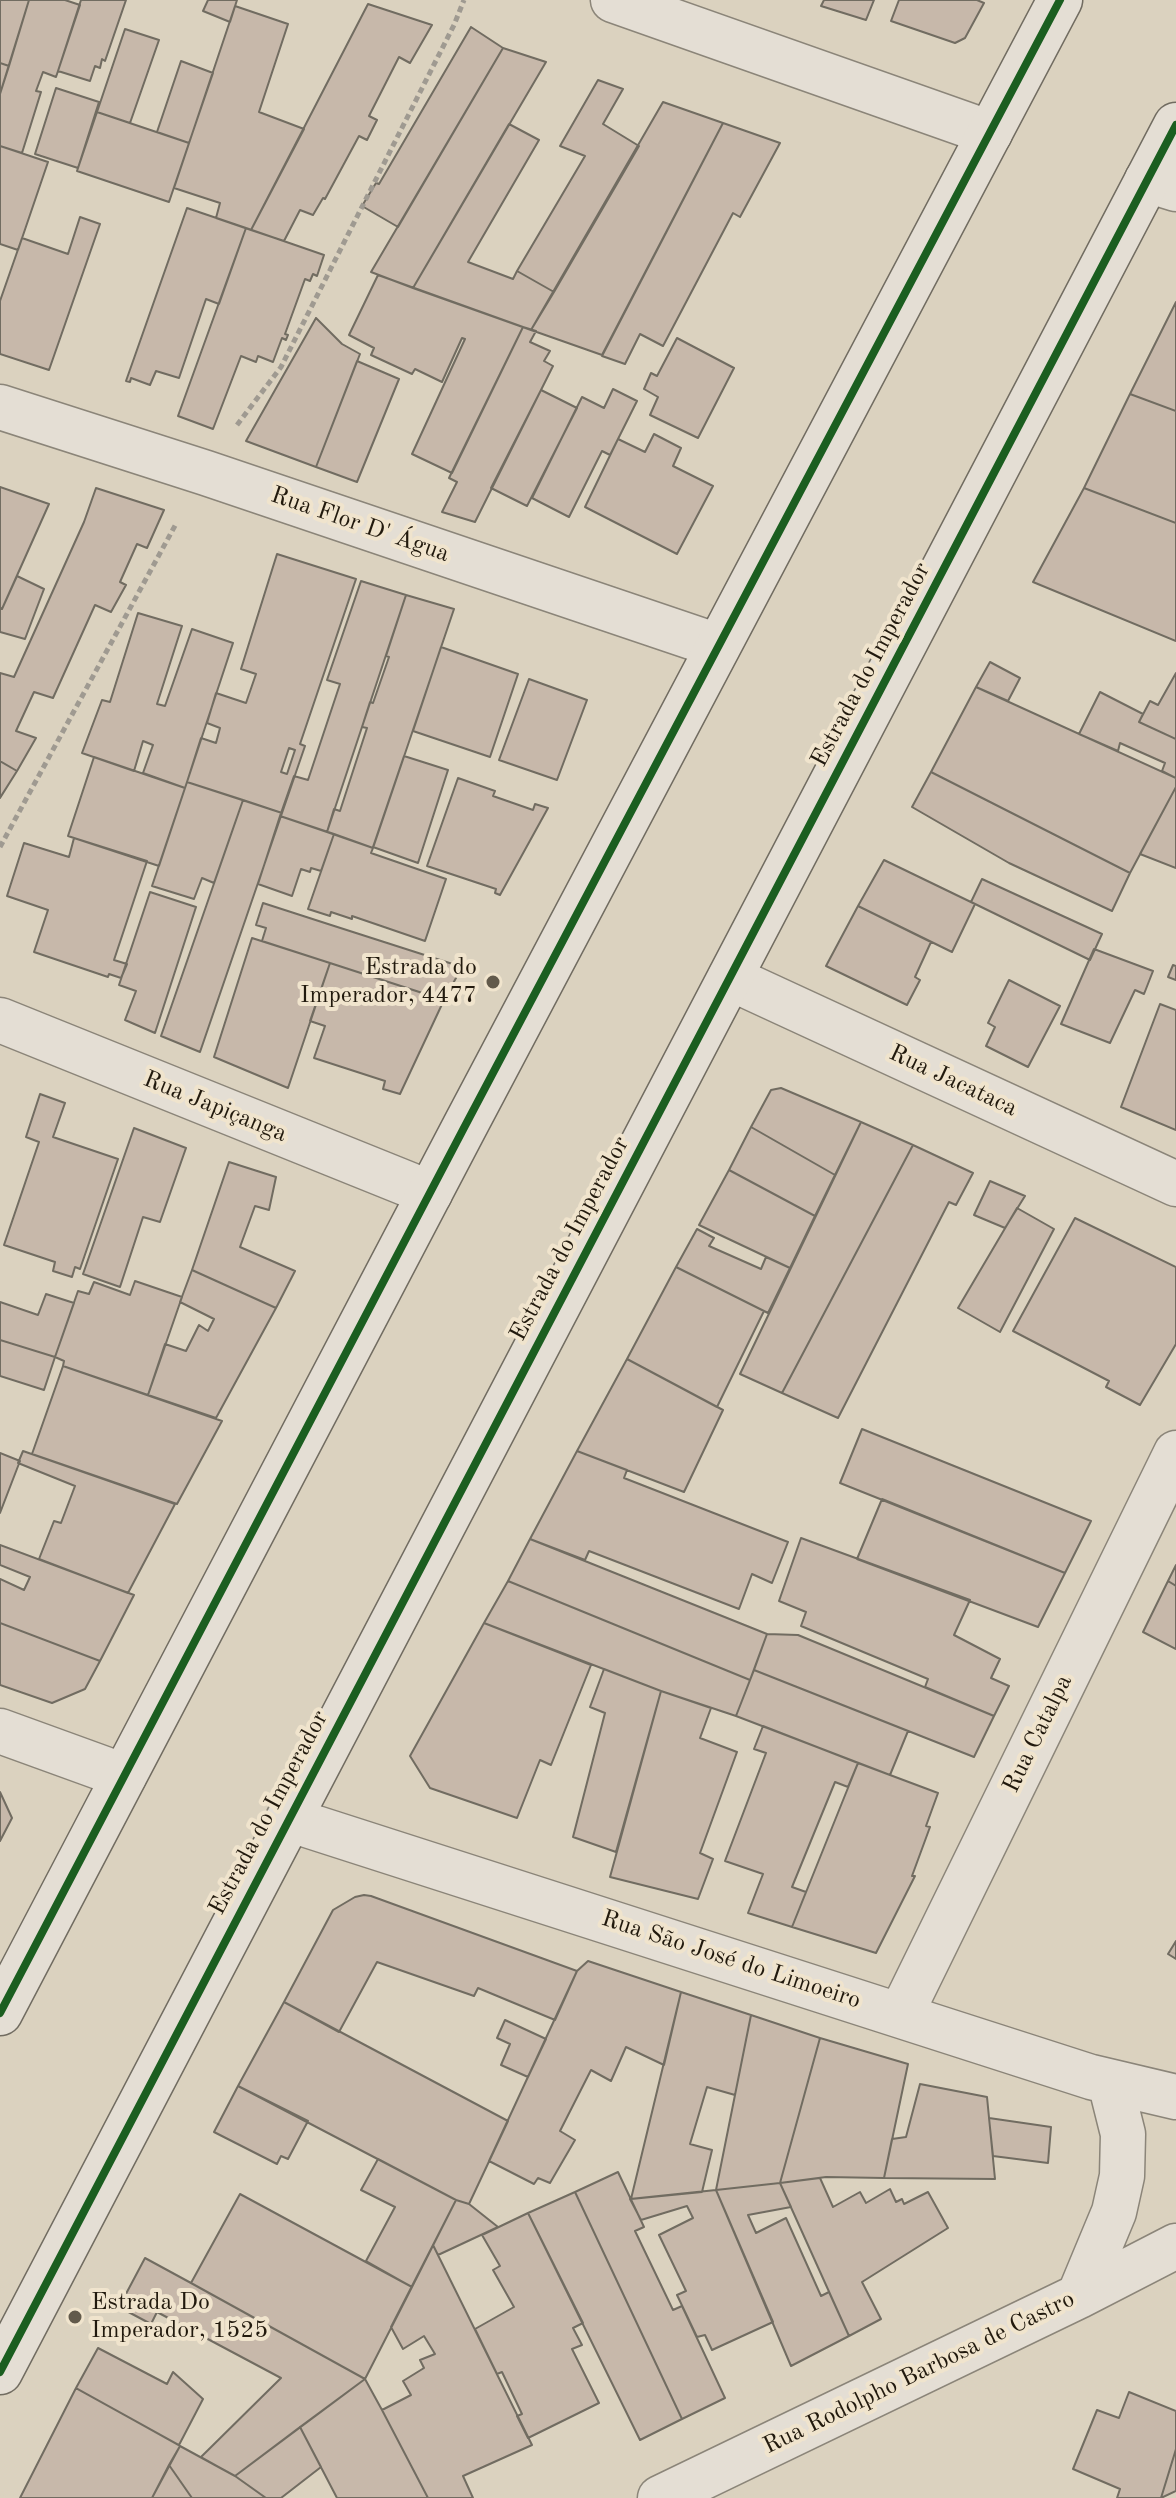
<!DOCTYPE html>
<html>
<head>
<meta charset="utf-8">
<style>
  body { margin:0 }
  canvas { display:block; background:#dbd2bf }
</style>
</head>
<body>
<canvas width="1176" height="2498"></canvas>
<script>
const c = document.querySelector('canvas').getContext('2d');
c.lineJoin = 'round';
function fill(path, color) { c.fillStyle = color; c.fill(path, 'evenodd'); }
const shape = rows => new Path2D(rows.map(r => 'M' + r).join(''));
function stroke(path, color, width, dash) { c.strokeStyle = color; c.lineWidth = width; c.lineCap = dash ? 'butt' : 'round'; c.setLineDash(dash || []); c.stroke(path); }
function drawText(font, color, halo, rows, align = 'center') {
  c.font = font + ' "Old Standard TT",serif'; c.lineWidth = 8; c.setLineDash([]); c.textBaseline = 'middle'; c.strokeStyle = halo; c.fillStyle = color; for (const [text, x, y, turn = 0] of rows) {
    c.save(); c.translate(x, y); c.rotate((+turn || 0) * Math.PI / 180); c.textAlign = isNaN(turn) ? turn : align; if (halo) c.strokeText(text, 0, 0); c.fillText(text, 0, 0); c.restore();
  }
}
const building = shape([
  [0,0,29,0,9,66,0,63,0,0],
  [29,0,65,0,80,5,56,77,43,72,36,91,41,92,22,153,0,146,0,94,29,0],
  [81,0,126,0,105,61,102,59,100,68,95,66,90,81,58,71,81,0],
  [208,0,237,0,230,22,203,11,208,0],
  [824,0,874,0,866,20,821,6,824,0],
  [899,0,977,0,984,3,965,38,955,43,891,21,899,0],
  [368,4,432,25,410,63,399,57,369,116,377,120,367,140,359,136,325,199,323,198,313,215,300,210,284,241,251,230,368,4],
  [235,6,288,24,259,112,304,129,251,230,216,218,220,203,174,188,235,6],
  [471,27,503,48,398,227,362,206,376,183,379,184,471,27],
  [125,29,159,40,130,123,97,112,125,29],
  [503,48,546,62,413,288,371,272,503,48],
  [181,61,213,73,189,143,157,132,181,61],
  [0,63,9,66,0,94,0,63],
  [598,80,623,89,603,124,639,146,554,292,517,271,585,156,560,146,598,80],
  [56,88,99,102,78,168,35,154,56,88],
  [663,102,723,123,602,355,531,330,663,102],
  [97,112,189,143,169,202,77,171,97,112],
  [723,123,780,143,740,217,733,213,663,346,640,334,625,364,602,356,723,123],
  [509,124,539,140,468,262,513,279,517,271,554,292,531,330,413,288,509,124],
  [0,146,48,162,18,250,0,244,0,146],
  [187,208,246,228,219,304,206,299,179,378,156,371,150,385,131,378,130,382,126,381,187,208],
  [80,217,100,224,49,370,0,354,0,301,22,238,68,254,80,217],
  [246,228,324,255,317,276,313,274,310,281,305,279,285,334,288,335,286,340,282,338,273,362,258,356,256,362,241,356,213,429,178,416,246,228],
  [378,275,523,327,452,473,412,454,465,339,462,338,442,382,415,369,412,374,371,355,374,348,349,335,378,275],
  [1176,302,1176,411,1130,394,1176,302],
  [316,318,342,344,360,354,316,467,246,441,316,318],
  [523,327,536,331,530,342,550,351,544,361,553,366,475,522,442,512,457,482,449,478,523,327],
  [677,338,734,368,698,438,650,415,658,397,644,389,651,373,657,376,677,338],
  [357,361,399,379,357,482,316,467,357,361],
  [613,389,637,401,610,455,602,451,569,517,532,498,582,397,604,408,613,389],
  [541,390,577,408,527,506,491,488,541,390],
  [1130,394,1176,411,1176,523,1084,488,1130,394],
  [654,434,681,448,673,466,713,486,677,554,585,507,618,439,645,452,654,434],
  [0,487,49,504,2,609,0,608,0,487],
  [96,488,164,510,147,548,137,544,120,582,126,585,111,612,95,605,53,698,34,692,16,731,36,738,17,771,0,761,0,673,14,677,84,522,96,488],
  [1084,488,1176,523,1176,641,1033,582,1084,488],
  [277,554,356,579,300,744,305,746,282,813,187,782,201,738,216,743,220,728,207,723,216,693,246,703,256,674,241,669,277,554],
  [289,748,295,750,287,774,281,772,289,748],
  [17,576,44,589,25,639,0,632,0,608,2,609,17,576],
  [361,581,406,595,327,832,280,816,294,776,308,780,340,684,327,680,361,581],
  [406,595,454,609,373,848,327,832,334,809,340,811,367,728,362,727,370,702,373,703,389,657,386,656,406,595],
  [138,613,182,626,157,704,165,706,192,629,233,643,185,788,143,773,153,745,143,741,134,771,82,753,102,700,110,702,138,613],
  [441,647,518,674,490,757,413,731,441,647],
  [990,662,1020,678,1008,701,976,687,990,662],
  [1176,673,1176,739,1139,722,1150,701,1158,705,1176,673],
  [529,679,587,700,557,780,499,760,529,679],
  [976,687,1176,778,1176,787,1130,873,931,772,976,687],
  [1100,692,1143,714,1139,722,1176,739,1176,778,1162,771,1165,763,1120,743,1118,751,1079,734,1100,692],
  [404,756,448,770,418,863,373,847,404,756],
  [94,757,185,788,159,866,68,836,94,757],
  [0,761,17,771,0,798,0,761],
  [931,772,1130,873,1112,911,1009,863,912,807,931,772],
  [458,778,495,791,493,796,533,810,535,804,548,808,500,895,495,893,496,889,427,866,458,778],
  [187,782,243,800,214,883,202,878,194,899,152,886,187,782],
  [1176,787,1176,868,1140,854,1176,787],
  [243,800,282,813,200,1052,161,1036,243,800],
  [280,816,334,834,321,871,311,868,310,872,301,869,292,896,258,884,280,816],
  [334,834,373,848,371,853,446,879,425,941,352,916,352,919,331,912,330,916,308,909,334,834],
  [74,838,147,861,114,960,127,964,121,978,109,974,108,977,34,952,48,910,7,896,24,843,69,857,74,838],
  [884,860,975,904,952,952,858,906,884,860],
  [982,879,1102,934,1090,960,971,902,982,879],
  [150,892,196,907,155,1033,125,1020,136,991,119,985,150,892],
  [263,903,328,924,462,967,444,1000,262,941,266,928,256,925,263,903],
  [858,906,931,942,915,977,920,980,907,1005,826,966,858,906],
  [252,938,330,963,288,1088,214,1057,252,938],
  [1094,949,1153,971,1144,994,1135,990,1110,1043,1061,1024,1094,949],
  [330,963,444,1000,400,1094,383,1089,385,1081,314,1058,325,1026,310,1021,330,963],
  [1173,965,1176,966,1176,980,1168,977,1173,965],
  [1009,980,1060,1006,1028,1067,986,1046,995,1027,988,1023,1009,980],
  [1160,1004,1176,1010,1176,1130,1121,1107,1160,1004],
  [781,1088,861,1122,835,1175,751,1127,771,1090,781,1088],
  [40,1094,65,1103,53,1137,118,1159,80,1269,75,1267,72,1277,53,1271,55,1262,4,1245,39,1142,26,1137,40,1094],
  [861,1122,913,1145,782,1393,740,1374,861,1122],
  [751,1127,835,1175,815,1216,729,1170,751,1127],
  [134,1128,186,1148,160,1222,143,1217,120,1287,83,1274,134,1128],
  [913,1145,973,1173,956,1205,949,1202,838,1418,782,1393,913,1145],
  [229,1162,276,1177,269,1210,255,1206,240,1247,295,1271,276,1308,192,1270,229,1162],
  [729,1170,815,1216,790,1268,699,1225,729,1170],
  [990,1181,1025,1196,1005,1228,974,1215,990,1181],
  [1017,1208,1054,1229,1000,1332,958,1308,1017,1208],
  [1075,1218,1176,1267,1176,1344,1140,1405,1106,1387,1109,1381,1013,1331,1075,1218],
  [697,1229,714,1238,709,1246,761,1269,766,1257,790,1268,768,1313,676,1267,697,1229],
  [676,1267,764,1311,717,1407,627,1359,676,1267],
  [192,1270,276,1308,216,1418,148,1395,165,1344,186,1351,199,1325,208,1331,214,1319,180,1302,192,1270],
  [135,1281,182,1297,148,1395,63,1366,64,1361,55,1357,78,1291,89,1294,94,1282,130,1295,135,1281],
  [46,1294,74,1303,55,1357,0,1340,0,1302,38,1315,46,1294],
  [0,1340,55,1357,44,1390,0,1376,0,1340],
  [627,1359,723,1410,684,1492,577,1451,627,1359],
  [63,1366,222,1421,177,1504,32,1454,63,1366],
  [862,1429,1091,1521,1065,1573,840,1483,862,1429],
  [23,1451,175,1504,128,1593,39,1559,54,1521,61,1523,75,1486,18,1463,23,1451],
  [577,1451,627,1470,624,1478,788,1542,772,1583,752,1574,739,1609,589,1551,585,1560,530,1539,577,1451],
  [0,1453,20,1461,0,1513,0,1453],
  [882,1499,1065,1573,1038,1627,857,1559,882,1499],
  [801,1538,970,1600,954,1635,1000,1659,991,1678,1009,1686,994,1716,925,1687,928,1679,801,1626,806,1612,779,1601,801,1538],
  [530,1539,767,1634,750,1680,508,1581,530,1539],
  [0,1545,134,1595,100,1661,0,1623,0,1579,24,1590,30,1577,0,1565,0,1545],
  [1176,1565,1176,1586,1168,1581,1176,1565],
  [508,1581,750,1680,736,1716,661,1691,484,1623,508,1581],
  [1168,1581,1176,1586,1176,1649,1143,1632,1168,1581],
  [0,1623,100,1661,85,1689,52,1703,0,1685,0,1623],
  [484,1623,591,1665,551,1765,540,1760,517,1818,430,1788,410,1756,484,1623],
  [767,1634,798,1635,994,1716,974,1757,754,1670,767,1634],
  [604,1669,661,1691,616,1852,573,1837,605,1713,590,1707,604,1669],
  [754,1670,908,1731,890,1775,736,1716,754,1670],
  [661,1691,711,1708,700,1738,737,1752,700,1853,713,1859,698,1899,610,1877,661,1691],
  [763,1726,858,1763,848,1787,835,1782,792,1887,806,1892,792,1927,748,1913,763,1874,725,1861,766,1753,754,1749,763,1726],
  [858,1763,938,1793,926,1826,930,1827,912,1876,915,1876,876,1953,792,1927,858,1763],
  [0,1792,12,1818,0,1841,0,1792],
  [364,1895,371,1896,577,1971,555,2020,478,1988,474,1996,377,1962,339,2032,284,2002,333,1910,355,1897,364,1895],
  [1176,1941,1176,1959,1168,1954,1176,1941],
  [588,1961,681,1992,664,2065,626,2047,611,2081,591,2070,560,2131,575,2140,550,2183,538,2178,534,2184,489,2161,577,1971,588,1961],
  [681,1992,751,2015,735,2095,707,2087,690,2144,712,2150,702,2192,631,2199,681,1992],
  [284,2002,508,2121,469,2204,456,2200,238,2086,284,2002],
  [751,2015,820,2038,780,2183,716,2190,751,2015],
  [505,2020,546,2039,528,2077,501,2065,510,2044,497,2038,505,2020],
  [820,2038,908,2064,884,2178,826,2177,780,2183,820,2038],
  [920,2084,987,2097,995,2179,884,2178,892,2139,906,2137,920,2084],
  [238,2086,308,2121,288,2159,281,2156,277,2164,214,2132,238,2086],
  [989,2118,1051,2127,1048,2163,993,2156,989,2118],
  [378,2159,456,2200,412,2287,366,2261,395,2207,361,2190,378,2159],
  [618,2172,644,2227,635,2231,673,2310,682,2306,725,2398,682,2419,575,2192,618,2172],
  [820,2178,833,2207,860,2192,866,2203,890,2189,896,2202,902,2199,904,2204,928,2192,948,2228,862,2282,881,2319,849,2336,780,2183,820,2178],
  [780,2183,791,2207,748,2215,756,2233,786,2218,821,2296,829,2292,849,2336,791,2366,716,2190,780,2183],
  [716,2190,773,2322,712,2350,705,2335,697,2337,677,2295,686,2291,659,2235,693,2218,687,2206,641,2220,630,2199,716,2190],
  [575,2192,682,2419,640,2440,528,2213,575,2192],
  [240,2194,412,2287,365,2379,191,2283,240,2194],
  [456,2200,469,2204,498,2227,438,2255,433,2245,456,2200],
  [528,2213,583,2323,573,2328,582,2345,572,2349,599,2403,528,2438,517,2416,522,2414,502,2372,497,2374,475,2329,514,2307,493,2270,500,2266,482,2235,528,2213],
  [433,2245,532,2445,463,2476,473,2498,428,2498,382,2410,411,2395,403,2381,424,2368,420,2360,435,2354,424,2336,403,2349,391,2327,433,2245],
  [145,2258,191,2283,365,2379,235,2476,201,2457,281,2378,157,2312,151,2324,119,2307,145,2258],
  [98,2348,167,2384,173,2372,203,2399,179,2445,76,2388,98,2348],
  [365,2379,382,2410,428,2498,337,2498,300,2427,365,2379],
  [76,2388,180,2446,152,2498,20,2498,76,2388],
  [1129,2392,1176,2411,1176,2449,1161,2498,1117,2498,1120,2489,1073,2469,1097,2410,1119,2418,1129,2392],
  [300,2427,321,2467,281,2498,266,2498,235,2476,300,2427],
  [180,2446,235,2476,266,2498,192,2498,169,2465,180,2446],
  [1176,2449,1176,2491,1161,2498,1176,2449],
  [169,2465,192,2498,152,2498,169,2465]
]);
fill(building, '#c7b8aa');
stroke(building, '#716c61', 2);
const street = shape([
  [613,0,990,133],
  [1147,180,1176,189],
  [0,407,206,473,718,646],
  [730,978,1176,1184],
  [0,1020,430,1193],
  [0,1731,124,1776],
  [288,1819,1091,2077,1176,2097],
  [901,2014,1176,1453],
  [1079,2296,1114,2212,1122,2176,1123,2134,1110,2082],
  [660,2498,1079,2296,1176,2246]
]);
const secondary = shape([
  [0,2013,466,1124,1060,0],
  [0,2372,1176,125]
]);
stroke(street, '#8b8579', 47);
stroke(secondary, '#716c61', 47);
stroke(shape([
  [237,425,281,367,454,25,464,0],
  [0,847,177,522]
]), '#9f9a91', 5, [6, 4]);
stroke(street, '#e4ded4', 44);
stroke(secondary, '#e4ded4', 44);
stroke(shape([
  [0,2013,466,1124,1060,0],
  [0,2372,1176,125]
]), '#1b5e20', 8);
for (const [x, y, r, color] of [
  [493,982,8,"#625a4b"],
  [75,2317,8,"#625a4b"]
]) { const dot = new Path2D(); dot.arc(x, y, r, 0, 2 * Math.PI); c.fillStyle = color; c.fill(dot); stroke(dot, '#f0e4cd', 3); }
drawText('24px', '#21190d', '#f0e4cd', [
  ["Rua Flor D' Água",360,525,19],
  ["Estrada do Imperador",871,665,-62],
  ["Rua Jacataca",953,1081,25],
  ["Rua Japiçanga",215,1107,22],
  ["Estrada do Imperador",570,1239,-62],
  ["Rua Catalpa",1038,1734,-64],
  ["Estrada do Imperador",269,1813,-62],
  ["Rua São José do Limoeiro",731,1960,18],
  ["Rua Rodolpho Barbosa de Castro",919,2373,-26]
]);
drawText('24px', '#21190d', '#f0e4cd', [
  ["Estrada do",477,968],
  ["Imperador, 4477",477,996],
  ["Estrada Do",91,2303,"left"],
  ["Imperador, 1525",91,2331,"left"]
], 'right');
</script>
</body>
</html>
